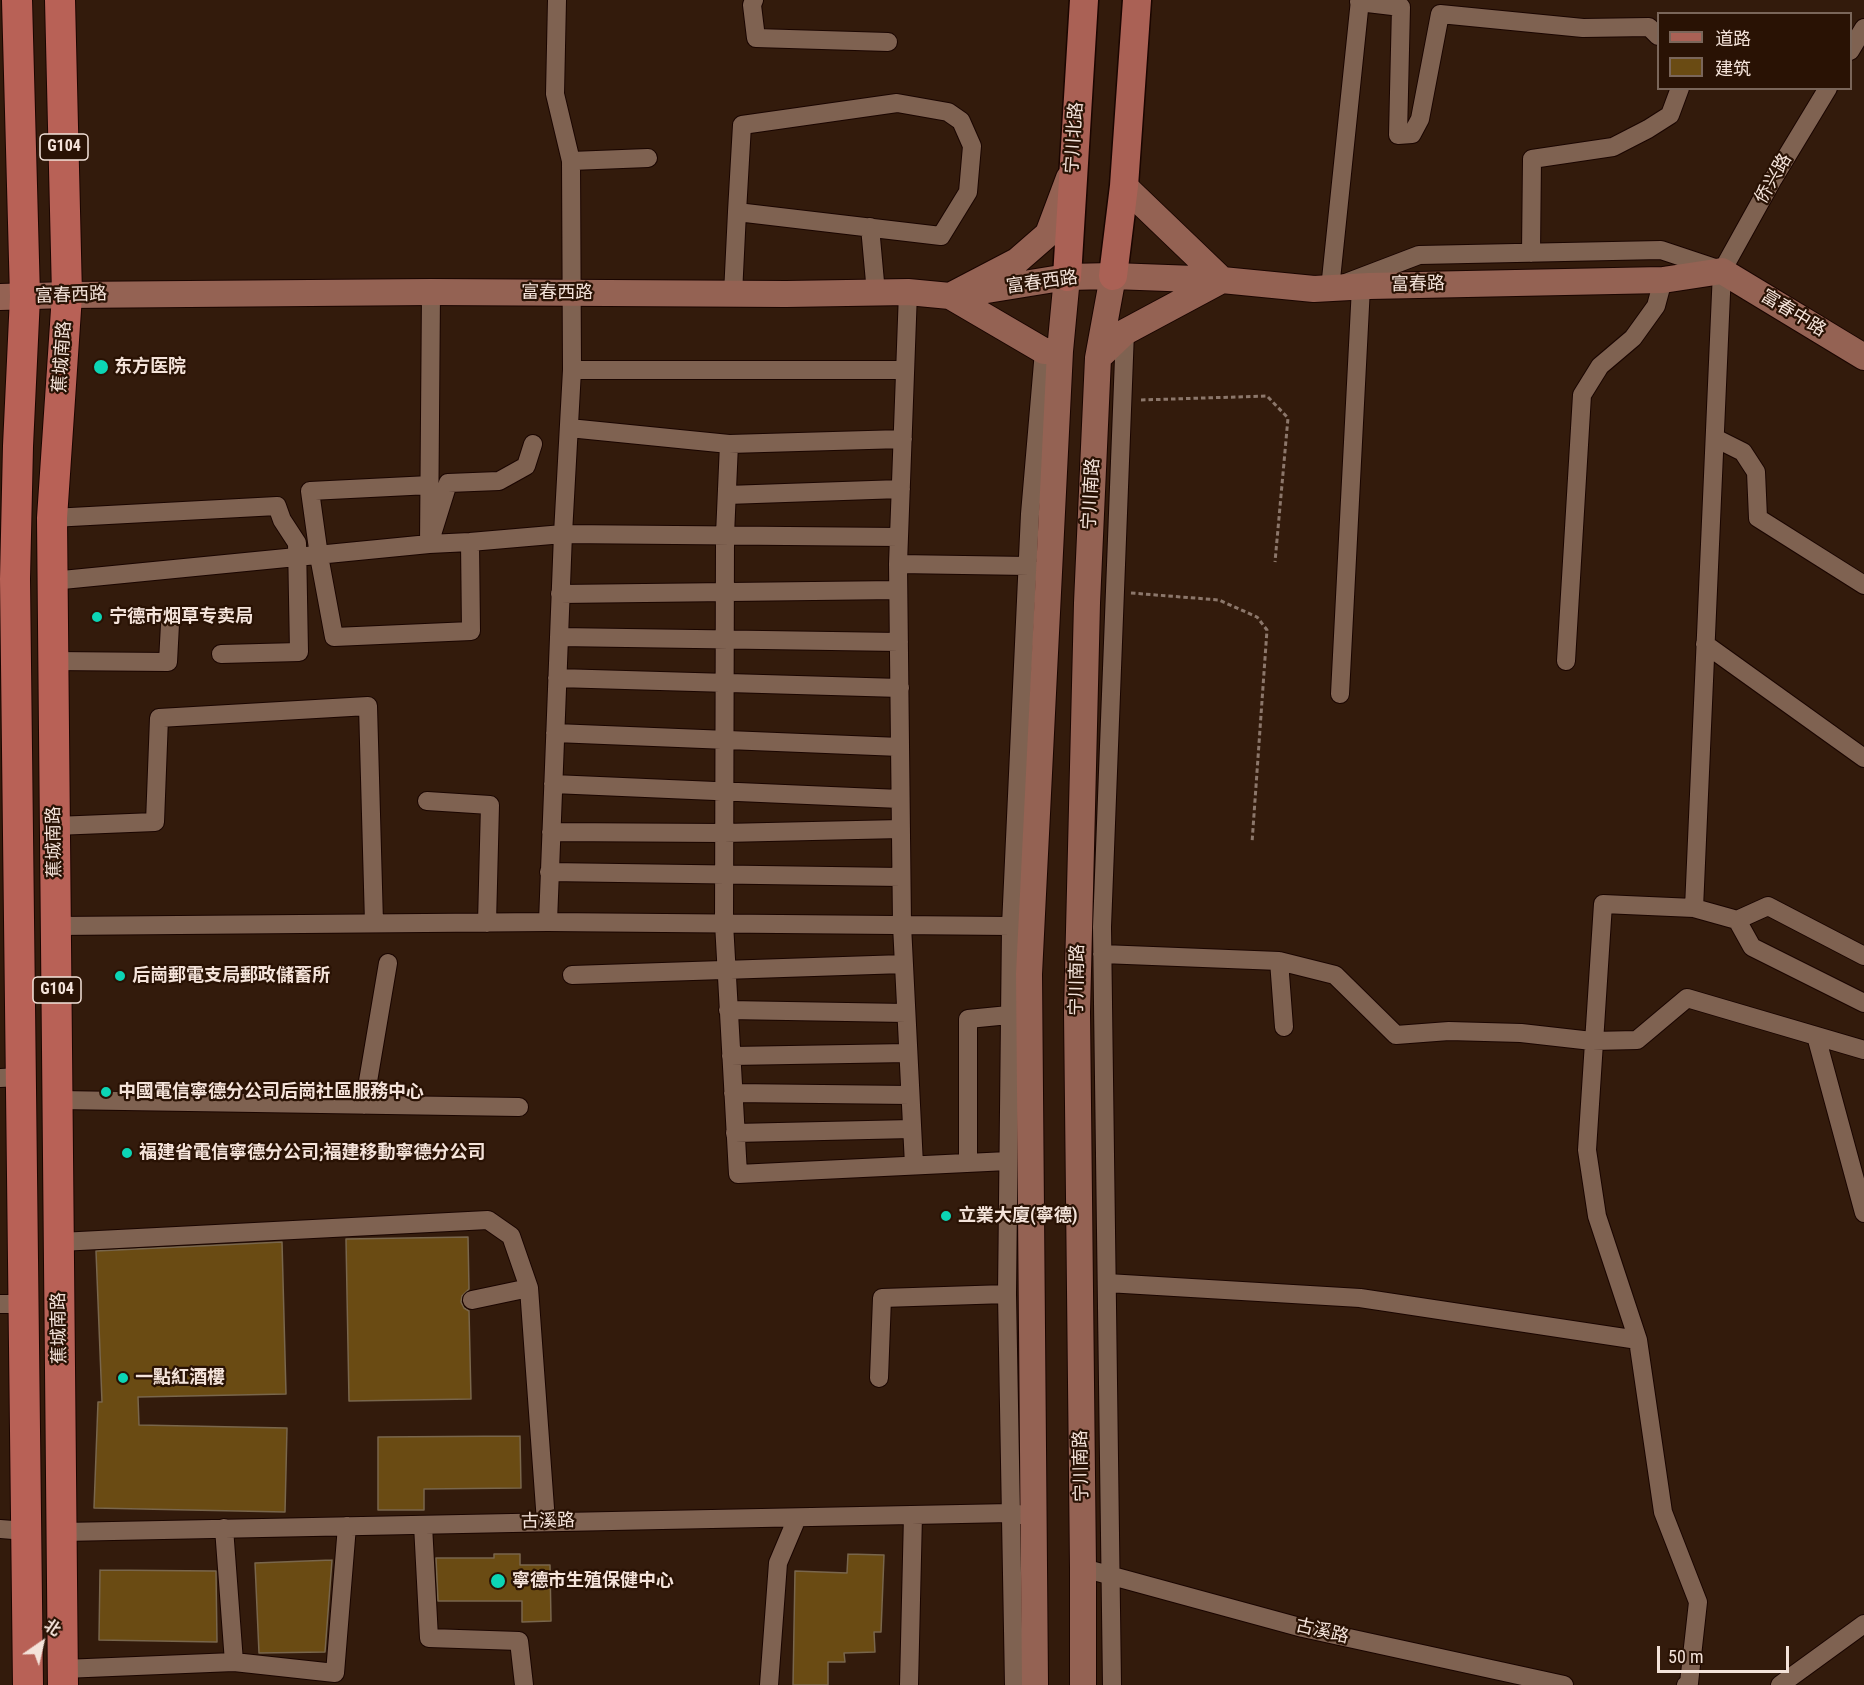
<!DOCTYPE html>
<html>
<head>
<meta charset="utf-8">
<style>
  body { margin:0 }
  #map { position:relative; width:1864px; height:1685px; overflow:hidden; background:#331b0c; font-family:"Roboto Condensed","Noto Sans SC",sans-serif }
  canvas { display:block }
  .legend { position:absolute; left:1657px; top:12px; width:195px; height:78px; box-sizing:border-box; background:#291204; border:2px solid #7a665a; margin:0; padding:8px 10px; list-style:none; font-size:18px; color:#f4e3da }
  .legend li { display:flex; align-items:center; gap:12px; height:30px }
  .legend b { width:30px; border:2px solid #7a665a }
  .north { position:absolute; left:12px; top:1613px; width:60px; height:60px; -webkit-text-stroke:4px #291204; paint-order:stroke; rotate:34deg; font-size:16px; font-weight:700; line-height:24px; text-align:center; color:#f4e3da }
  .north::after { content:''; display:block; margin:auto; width:21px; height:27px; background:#f4e3da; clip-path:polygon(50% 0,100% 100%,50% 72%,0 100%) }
  .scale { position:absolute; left:1657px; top:1646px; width:132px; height:27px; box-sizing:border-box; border:3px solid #f4e3da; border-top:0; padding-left:8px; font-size:18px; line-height:21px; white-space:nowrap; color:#f4e3da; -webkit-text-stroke:4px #291204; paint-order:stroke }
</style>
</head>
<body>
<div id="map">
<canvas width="1864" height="1685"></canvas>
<ul class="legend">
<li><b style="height:8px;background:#aa6155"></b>道路</li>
<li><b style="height:16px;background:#6a4b13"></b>建筑</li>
</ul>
<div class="north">北</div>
<div class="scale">50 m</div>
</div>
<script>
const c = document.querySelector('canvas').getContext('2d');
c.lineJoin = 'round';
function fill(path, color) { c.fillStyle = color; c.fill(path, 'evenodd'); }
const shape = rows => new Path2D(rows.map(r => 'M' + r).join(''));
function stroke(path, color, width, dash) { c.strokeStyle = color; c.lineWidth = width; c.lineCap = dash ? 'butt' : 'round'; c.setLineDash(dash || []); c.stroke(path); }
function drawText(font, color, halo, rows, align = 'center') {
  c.font = font + ' "Roboto Condensed","Noto Sans SC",sans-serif'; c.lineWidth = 4.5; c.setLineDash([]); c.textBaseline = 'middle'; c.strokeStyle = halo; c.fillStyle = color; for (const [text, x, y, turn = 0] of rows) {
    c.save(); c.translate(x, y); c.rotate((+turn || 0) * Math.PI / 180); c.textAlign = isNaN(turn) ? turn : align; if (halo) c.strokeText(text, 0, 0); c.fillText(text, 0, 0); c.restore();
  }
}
const building = shape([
  [468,1237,469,1289,462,1296,461,1302,464,1308,469,1311,471,1399,349,1401,346,1239,468,1237],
  [282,1242,286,1394,138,1397,139,1425,287,1428,285,1512,94,1508,98,1402,102,1402,96,1251,282,1242],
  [520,1436,521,1488,424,1489,424,1510,378,1510,378,1437,520,1436],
  [494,1554,520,1554,520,1565,550,1565,551,1621,522,1622,522,1601,438,1601,436,1558,494,1558,494,1554],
  [848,1554,884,1555,881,1632,874,1632,875,1652,844,1653,845,1662,828,1662,828,1685,793,1685,795,1571,847,1573,848,1554],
  [332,1560,325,1652,259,1653,255,1563,332,1560],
  [100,1570,216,1571,217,1642,99,1640,100,1570]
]);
fill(building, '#6a4b13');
stroke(building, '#79664c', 1.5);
const minor = shape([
  [754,0,752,5,756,38,888,42],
  [1360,0,1330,289,1419,255,1661,250,1718,269],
  [1359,2,1401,7,1398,135,1412,134,1420,119,1440,14,1583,28,1649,27,1658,36],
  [1850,51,1864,28],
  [571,161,648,158],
  [870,227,876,293],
  [1531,253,1532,159,1613,147,1648,129,1670,115,1680,88],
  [431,292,429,544,448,483,499,481,526,466,533,444],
  [908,292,898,564,902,925,914,1165],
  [733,294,737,212,742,125,897,103,948,112,961,121,972,146,968,192,941,236,737,212],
  [572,370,905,370],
  [569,428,729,444,903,439],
  [1715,438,1743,452,1756,472,1758,518,1864,585],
  [729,444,725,535,724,923,738,1174,1008,1161],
  [430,485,310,491,319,556,334,637,471,631,470,542],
  [727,495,901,489],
  [52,518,277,506,282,520,297,543,299,652,221,654],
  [898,564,1029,566],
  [52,581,429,544,470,542,563,534,899,537],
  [560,594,898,590],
  [559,637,899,642],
  [1705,644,1864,758],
  [53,661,168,662,170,624],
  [1566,661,1582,395,1600,366,1633,338,1656,306,1663,280],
  [557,678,900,688],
  [1340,694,1361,287],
  [555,733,900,747],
  [553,784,900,799],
  [427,801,490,805,487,923],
  [55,826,155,822,159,718,368,706,374,923],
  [551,832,724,833,901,829],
  [549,872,901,877],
  [1694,908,1722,271,1773,179,1828,88],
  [1737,920,1752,947,1864,1003],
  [548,922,563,534,572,370,571,161,555,94,557,0],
  [56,926,548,922,1011,926],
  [1102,954,1279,961],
  [572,975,904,964],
  [728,1010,906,1013],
  [1284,1027,1279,961,1335,975,1396,1035,1449,1031,1521,1033,1592,1041,1637,1040,1687,998,1864,1050],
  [1816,1036,1864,1213],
  [731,1056,908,1053],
  [0,1078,21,1077],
  [733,1093,910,1095],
  [58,1100,519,1107],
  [364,1105,388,963],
  [735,1133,912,1129],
  [968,1163,968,1019,1009,1015],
  [60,1242,488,1220,511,1236,529,1288,546,1522],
  [1107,1283,1360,1298,1638,1340],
  [472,1300,529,1288],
  [0,1304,23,1304],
  [879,1378,882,1298,1007,1294],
  [423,1525,429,1638,519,1641,524,1685],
  [0,1529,26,1531],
  [63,1532,1011,1513,1023,1515],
  [1083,1568,1303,1628,1564,1685],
  [234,1662,335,1673,347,1526],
  [63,1669,234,1662,224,1528],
  [769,1685,778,1563,797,1518],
  [909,1685,913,1515],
  [1014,1685,1007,1294,1011,926,1030,514,1044,351],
  [1112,1685,1102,927,1125,332],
  [1686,1685,1689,1683,1698,1602,1663,1512,1638,1340,1597,1216,1587,1150,1603,904,1694,908,1737,920,1768,906,1864,956],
  [1780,1685,1864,1624]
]);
const secondary = shape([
  [0,297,67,295,431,292,786,294,908,292,950,296,1067,277,1113,276,1222,280,1314,289,1369,286,1663,280,1722,271,1864,357],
  [1060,351,1044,351,950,296,1017,261,1048,234,1069,178],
  [1098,358,1125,332,1222,280,1124,186],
  [1035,1685,1029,974,1060,351,1067,277],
  [1083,1685,1083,1568,1077,1012,1087,603,1098,358,1113,276]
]);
const primary = shape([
  [1113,276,1124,186,1137,0],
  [1067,277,1084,0]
]);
const trunk = shape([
  [17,0,25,297,18,446,15,579,28,1685],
  [60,0,67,295,52,518,63,1685]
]);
stroke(minor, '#1a0500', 20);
stroke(secondary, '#1a0500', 28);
stroke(primary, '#1a0500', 31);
stroke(trunk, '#1a0500', 32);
stroke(shape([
  [1141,400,1267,396,1288,418,1275,562],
  [1131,593,1219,600,1257,617,1267,630,1252,843]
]), '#8c776b', 3, [4.5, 3]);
stroke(minor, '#7f6251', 18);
stroke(secondary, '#946253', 26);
stroke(primary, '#aa6155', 28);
stroke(trunk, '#b86156', 30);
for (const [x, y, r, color] of [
  [101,367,8,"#0cd5b5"],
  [97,617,6,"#0cd5b5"],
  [120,976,6,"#0cd5b5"],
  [106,1092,6,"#0cd5b5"],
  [127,1153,6,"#0cd5b5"],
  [946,1216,6,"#0cd5b5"],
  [123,1378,6,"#0cd5b5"],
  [498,1581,8,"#0cd5b5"]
]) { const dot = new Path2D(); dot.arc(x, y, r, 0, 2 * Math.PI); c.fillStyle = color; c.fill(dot); stroke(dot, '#291204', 2); }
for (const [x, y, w] of [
  [64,147,48],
  [57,990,48]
]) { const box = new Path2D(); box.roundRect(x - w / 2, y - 13, w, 26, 4.5); c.fillStyle = '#291204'; c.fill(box); stroke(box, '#f4e3da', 1.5); }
drawText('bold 16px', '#f4e3da', null, [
  ["G104",64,147],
  ["G104",57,990]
]);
drawText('18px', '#f4e3da', '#291204', [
  ["宁川北路",1075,138,-86],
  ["侨兴路",1774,179,-60],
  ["富春西路",1042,283,-8],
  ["富春路",1418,285,-1],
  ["富春西路",557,293],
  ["富春西路",71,296,-2],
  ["富春中路",1793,314,31],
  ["蕉城南路",63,357,-86],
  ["宁川南路",1092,494,-87],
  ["蕉城南路",55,842,-91],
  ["宁川南路",1078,980,-89],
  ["蕉城南路",60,1328,-91],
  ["宁川南路",1082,1466,-91],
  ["古溪路",548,1522,-1],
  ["古溪路",1322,1632,13]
]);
drawText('bold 18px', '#f4e3da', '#291204', [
  ["东方医院",114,367],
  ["宁德市烟草专卖局",109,617],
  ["后崗郵電支局郵政儲蓄所",132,976],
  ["中國電信寧德分公司后崗社區服務中心",118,1092],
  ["福建省電信寧德分公司;福建移動寧德分公司",139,1153],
  ["立業大廈(寧德)",958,1216],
  ["一點紅酒樓",135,1378],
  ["寧德市生殖保健中心",512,1581]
], 'left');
</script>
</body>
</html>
